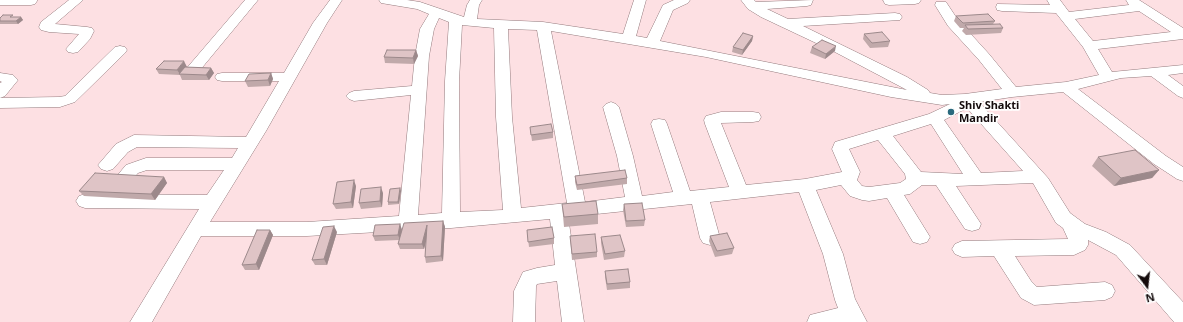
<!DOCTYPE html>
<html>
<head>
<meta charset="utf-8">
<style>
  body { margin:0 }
  #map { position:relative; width:1183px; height:322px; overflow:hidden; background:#fde0e3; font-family:"Noto Sans",sans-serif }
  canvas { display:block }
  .north { position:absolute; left:1127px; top:266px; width:40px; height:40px; -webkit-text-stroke:3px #fff; paint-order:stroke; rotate:165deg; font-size:11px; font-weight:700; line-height:16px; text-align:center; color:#140b0c }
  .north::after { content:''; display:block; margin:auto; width:14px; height:18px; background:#140b0c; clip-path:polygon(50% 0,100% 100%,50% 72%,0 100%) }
</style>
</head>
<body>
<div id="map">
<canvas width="1183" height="322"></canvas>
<div class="north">N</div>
</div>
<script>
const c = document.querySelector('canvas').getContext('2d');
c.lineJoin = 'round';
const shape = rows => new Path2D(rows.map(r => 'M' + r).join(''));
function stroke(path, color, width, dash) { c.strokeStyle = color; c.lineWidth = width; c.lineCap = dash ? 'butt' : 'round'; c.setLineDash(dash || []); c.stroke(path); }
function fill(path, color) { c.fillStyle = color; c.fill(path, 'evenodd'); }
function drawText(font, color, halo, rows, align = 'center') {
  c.font = font + ' "Noto Sans",sans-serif'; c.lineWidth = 3.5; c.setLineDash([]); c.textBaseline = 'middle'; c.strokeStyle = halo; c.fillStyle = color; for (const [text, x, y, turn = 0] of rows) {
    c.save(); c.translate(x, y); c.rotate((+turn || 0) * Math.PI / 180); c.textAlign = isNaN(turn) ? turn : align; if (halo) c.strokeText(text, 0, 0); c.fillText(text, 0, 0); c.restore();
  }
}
const minor = shape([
  [0,0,37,0,37,1,35,4,31,5,0,5,0,0],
  [69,0,83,0,55,24,87,27,92,28,94,31,90,39,78,52,73,53,68,52,66,49,79,34,49,32,41,30,39,27,41,22,69,0],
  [245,0,258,0,196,75,191,76,186,75,184,72,186,69,245,0],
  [330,0,342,0,327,23,266,131,210,222,307,222,399,216,411,95,354,101,349,99,346,96,349,93,354,91,412,86,415,56,420,29,429,14,417,9,381,3,379,0,407,0,420,2,464,17,467,5,470,0,482,0,479,5,477,19,543,22,623,34,634,0,646,0,636,36,647,38,663,5,674,0,690,0,688,3,673,10,660,41,907,90,833,51,761,17,748,9,741,0,754,0,756,2,813,0,811,5,807,6,767,9,788,19,895,13,900,14,902,17,900,20,803,26,907,77,928,90,930,93,942,95,965,94,1002,89,979,60,948,26,935,5,936,2,946,2,958,20,989,54,1016,87,1066,82,1099,75,1083,47,1056,13,1002,11,997,10,996,7,997,4,1050,5,1047,0,1060,0,1069,12,1129,5,1126,0,1139,0,1183,28,1183,39,1098,49,1112,72,1183,65,1183,73,1168,75,1183,86,1183,98,1178,96,1151,76,1121,78,1078,89,1166,156,1183,167,1183,181,1177,179,1154,164,1063,92,1012,97,979,102,1048,178,1070,213,1085,224,1106,232,1130,245,1183,302,1183,322,1174,322,1116,255,1088,240,1088,245,1085,250,1074,255,1015,256,1031,281,1037,287,1105,282,1112,285,1115,291,1112,297,1105,300,1034,305,1021,298,994,256,962,257,955,254,952,249,955,244,962,241,1068,239,1063,228,1056,223,1033,183,956,186,981,224,979,229,972,231,965,229,936,185,922,185,910,194,904,195,930,237,927,242,920,244,913,242,887,198,869,201,862,200,850,196,841,185,816,190,843,254,855,299,867,322,807,322,810,315,838,308,835,300,823,254,799,192,710,202,720,238,717,243,710,245,703,243,700,238,692,204,568,217,584,322,562,322,557,281,537,284,536,286,535,322,513,322,514,291,523,272,537,268,555,265,550,219,451,228,307,236,201,236,152,322,130,322,199,209,85,208,79,206,76,201,79,196,85,194,207,195,224,170,147,170,138,173,131,181,125,183,119,181,116,177,126,165,146,158,232,158,238,148,137,147,128,152,113,169,107,171,101,169,98,165,116,144,134,135,246,137,279,81,222,81,217,80,215,77,217,74,222,73,284,73,313,23,330,0],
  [1139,11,1171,32,1093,41,1075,19,1139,11],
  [439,18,449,22,445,81,442,213,418,215,429,56,434,29,439,18],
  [462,25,494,28,496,117,503,210,460,212,459,81,462,25],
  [508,29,537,30,567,203,521,208,512,117,508,29],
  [551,31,706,57,891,97,942,105,950,104,929,114,835,142,832,149,842,172,805,179,746,185,721,123,753,122,759,121,761,117,759,113,753,112,721,112,706,116,704,120,705,124,729,187,690,191,667,124,665,120,659,119,653,120,651,124,673,192,642,196,633,156,619,107,616,104,611,102,606,104,603,107,617,156,625,197,585,202,551,31],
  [967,108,1023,171,981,173,944,120,967,108],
  [931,124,963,174,921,172,893,136,931,124],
  [878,140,905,174,906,179,900,183,869,187,862,186,857,180,860,172,849,149,878,140],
  [883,0,921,0,919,3,915,4,889,5,885,4,883,0],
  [120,46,125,47,127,50,125,53,75,102,60,107,0,108,0,98,59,97,65,96,115,47,120,46],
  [0,73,13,75,18,80,5,96,0,98,0,83,2,82,0,81,0,73]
]);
stroke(minor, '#947a7d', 1);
fill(minor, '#fff');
fill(shape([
  [956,16,995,21,993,24,1003,28,1001,33,966,35,962,31,964,28,960,28,954,21],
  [21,17,23,20,18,24,0,24,0,18],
  [864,34,890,41,888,47,870,48,863,39],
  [753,36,752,41,742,55,732,52,733,47],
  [812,47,835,51,825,59,810,53],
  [416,50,418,56,414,64,385,63,384,57],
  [187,67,211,68,214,73,209,80,182,80,180,75,159,74,156,69],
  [271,73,273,79,270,86,248,87,245,81],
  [530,127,553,132,553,138,532,141],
  [1098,157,1159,170,1152,178,1114,186,1092,166],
  [575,176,627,178,627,184,577,190,575,182],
  [164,177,167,183,155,200,84,196,79,191],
  [356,186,353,208,336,209,333,204],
  [400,188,401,191,399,204,388,205,388,202],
  [383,193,382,207,361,209,359,203],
  [562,204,598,214,598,224,564,227],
  [624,204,645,220,644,226,626,227,623,210],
  [443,221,445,227,443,261,426,263,425,257,426,241,424,249,400,249,398,244,399,240,375,241,373,236,400,224,402,230,400,238],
  [270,230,273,235,259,270,245,270,242,265],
  [527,230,554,238,554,244,529,247],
  [337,232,327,265,315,265,312,260],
  [570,236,597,252,597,257,572,260],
  [710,236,734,248,732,254,715,257,709,241],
  [601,237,625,251,624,257,604,260,601,243],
  [605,271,630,282,630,288,607,290,605,277]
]), '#c0a9aa');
fill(shape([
  [21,17,23,20,18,24,16,21],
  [753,36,752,41,742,55,743,50],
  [836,46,835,51,825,59,826,54],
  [416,50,418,56,414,64,413,58],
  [184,61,187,67,181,74,180,74,177,70],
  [211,68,214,73,209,80,206,75],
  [271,73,273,79,270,86,268,80],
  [1159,170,1152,178,1114,186,1121,178],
  [164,177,167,183,155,200,151,194],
  [354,180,356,186,353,208,351,202],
  [381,187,383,193,382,207,380,201],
  [400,188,401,191,399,204,398,202],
  [443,221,445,227,443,261,441,256],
  [400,224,402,230,400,240,398,235],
  [427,225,429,231,424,249,422,244],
  [334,226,337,232,327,265,324,259],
  [270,230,273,235,259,270,256,264]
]), '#9c898b');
const building = shape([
  [988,14,995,21,963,23,956,16,988,14],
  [3,15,13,15,10,17,21,17,16,21,0,21,0,18,3,15],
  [1000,24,1003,28,968,29,965,25,1000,24],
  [882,32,890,41,872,43,864,34,882,32],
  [743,33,753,36,743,50,733,47,743,33],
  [822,40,836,46,826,54,812,47,822,40],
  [387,50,416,50,413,58,384,57,387,50],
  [164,61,184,61,177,70,156,69,164,61],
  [185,67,211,68,206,75,179,74,185,67],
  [271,73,268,80,245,81,249,74,271,73],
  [551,124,553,132,531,135,530,127,551,124],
  [1135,150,1159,170,1121,178,1098,157,1135,150],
  [625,170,627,178,577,185,575,176,625,170],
  [95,173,164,177,151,194,79,191,95,173],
  [354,180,351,202,333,204,337,182,354,180],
  [381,187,380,201,359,203,361,189,381,187],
  [400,188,398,202,388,202,390,189,400,188],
  [596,201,598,214,564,217,562,204,596,201],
  [642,203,645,220,626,221,624,204,642,203],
  [443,221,441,256,425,257,427,225,422,244,398,244,404,223,443,221],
  [400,224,398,235,373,236,375,225,400,224],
  [334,226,324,259,312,260,323,227,334,226],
  [552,227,554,238,528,242,527,230,552,227],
  [257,230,270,230,256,264,242,265,257,230],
  [727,233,734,248,717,251,710,236,727,233],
  [595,234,597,252,572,254,570,236,595,234],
  [620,235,625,251,605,254,601,237,620,235],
  [628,269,630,282,607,284,605,271,628,269]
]);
fill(building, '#dfc4c6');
stroke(building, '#9c898b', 1);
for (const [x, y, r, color] of [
  [951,112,4,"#29697d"]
]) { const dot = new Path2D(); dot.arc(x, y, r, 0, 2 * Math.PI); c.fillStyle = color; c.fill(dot); stroke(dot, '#fff', 1.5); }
drawText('bold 11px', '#140b0c', '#fff', [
  ["Shiv Shakti",959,106],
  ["Mandir",959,119]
], 'left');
</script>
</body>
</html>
